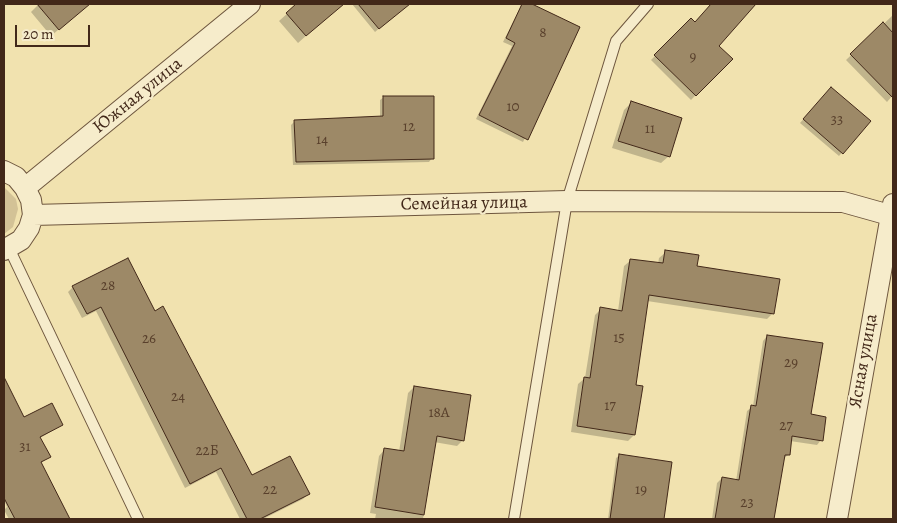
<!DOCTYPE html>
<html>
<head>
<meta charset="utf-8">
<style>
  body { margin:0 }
  #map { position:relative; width:897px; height:523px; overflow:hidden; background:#f1e2af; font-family:Alegreya,serif }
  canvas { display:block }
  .frame { position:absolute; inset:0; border:5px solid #422819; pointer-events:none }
  .scale { position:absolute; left:15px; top:25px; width:75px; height:22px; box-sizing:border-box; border:2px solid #422819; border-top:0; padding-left:6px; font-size:15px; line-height:18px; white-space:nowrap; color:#422819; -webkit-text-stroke:4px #f6eccb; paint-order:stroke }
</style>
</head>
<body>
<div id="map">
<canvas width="897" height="523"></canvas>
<div class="frame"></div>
<div class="scale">20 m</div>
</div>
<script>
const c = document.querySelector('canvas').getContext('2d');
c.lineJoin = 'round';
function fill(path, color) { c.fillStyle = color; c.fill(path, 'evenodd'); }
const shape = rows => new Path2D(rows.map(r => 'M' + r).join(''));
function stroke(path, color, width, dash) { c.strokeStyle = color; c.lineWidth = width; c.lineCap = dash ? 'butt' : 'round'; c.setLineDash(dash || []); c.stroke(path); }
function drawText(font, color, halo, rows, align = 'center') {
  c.font = font + ' Alegreya,serif'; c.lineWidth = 4.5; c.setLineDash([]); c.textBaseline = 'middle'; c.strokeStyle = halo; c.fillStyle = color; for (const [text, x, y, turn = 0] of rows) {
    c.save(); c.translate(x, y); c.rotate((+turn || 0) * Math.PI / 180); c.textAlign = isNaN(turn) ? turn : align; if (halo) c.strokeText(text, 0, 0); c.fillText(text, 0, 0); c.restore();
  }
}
fill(shape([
  [4,187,16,199,18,209,13,227,4,234]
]), '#d3c296');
fill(shape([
  [39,4,88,4,51,36,31,12],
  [298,4,314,4,326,18,298,43,279,21],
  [352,4,408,4,375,32],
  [522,4,529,4,579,27,523,142,476,119,512,46,503,42],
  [712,4,754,4,717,46,731,59,691,100,651,60,691,20,694,23],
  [893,15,893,95,887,102,846,60],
  [828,92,870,121,839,156,800,123],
  [384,97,432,158,429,162,293,165,291,125,295,121,380,118,380,100],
  [631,103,669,156,661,163,612,148,624,110],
  [666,252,696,267,773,313,767,319,647,301,634,386,634,435,628,441,571,432,578,384,585,378,595,315,601,309,618,311,624,266,631,260,658,264,659,258],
  [73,287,155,312,252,477,308,494,303,499,263,519,240,519,216,472,185,488,96,311,82,318,68,292],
  [767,336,821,440,817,445,790,441,788,455,783,459,773,519,712,519,717,483,722,478,736,481,747,411,753,406,763,341],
  [4,380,23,418,62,425,40,438,49,457,40,464,69,519,9,519,4,510,7,507,4,500],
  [414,387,463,440,457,446,434,442,423,519,375,519,376,514,370,513,379,456,384,450,399,452,408,393],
  [620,455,671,463,663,519,608,519,616,458]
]), '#0003');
const building = shape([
  [37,4,90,4,59,30,37,4],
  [296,4,344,4,306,36,286,13,296,4],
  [358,4,410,4,379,29,358,4],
  [522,4,532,4,580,27,528,140,479,115,515,43,506,38,522,4],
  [711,4,756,4,719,46,733,59,696,96,654,55,691,18,695,22,711,4],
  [883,22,893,33,893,98,850,54,883,22],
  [831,87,871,121,843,154,803,119,831,87],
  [383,96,434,96,434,159,296,162,294,120,383,116,383,96],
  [631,101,682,118,670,157,618,141,631,101],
  [665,250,699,255,697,266,780,279,774,314,649,295,636,385,643,386,635,435,577,426,584,377,590,378,600,307,622,311,630,259,663,263,665,250],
  [128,258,155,311,163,306,252,475,290,456,310,494,260,519,247,519,221,468,190,484,101,307,87,314,72,286,128,258],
  [767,335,823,343,811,414,826,417,823,441,792,436,790,455,785,455,774,519,715,519,722,477,739,480,751,405,756,406,767,335],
  [4,377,24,417,52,403,63,425,40,437,51,457,41,462,70,519,15,519,4,498,4,377],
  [414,386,471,395,464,441,437,436,424,515,375,507,384,448,404,451,414,386],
  [619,454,672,462,664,519,610,519,619,454]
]);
fill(building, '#9d8967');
stroke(building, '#422819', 1);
const lane = shape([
  [9,248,138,519],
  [514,519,567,201,616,41,648,4]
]);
const street = shape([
  [4,171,16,177,25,188,31,200,33,215,29,228,21,240,4,250],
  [25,188,250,4],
  [33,215,567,201,843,202,893,216],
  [837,519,893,204]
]);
stroke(lane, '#6e563e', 12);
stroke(street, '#6e563e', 22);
stroke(lane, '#f6eccb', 10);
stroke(street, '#f6eccb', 20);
drawText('15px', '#59402c', null, [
  ["8",543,33],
  ["9",693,57],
  ["10",513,107],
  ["33",837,120],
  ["12",409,127],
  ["11",650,129],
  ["14",322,140],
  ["28",108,286],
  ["15",619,338],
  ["26",149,339],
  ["29",791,363],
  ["24",178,397],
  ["17",610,406],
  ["18А",439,413],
  ["27",786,426],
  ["31",25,447],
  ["22Б",207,451],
  ["22",270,490],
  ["19",641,490],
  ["23",747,503]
]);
drawText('18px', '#422819', '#f6eccb', [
  ["Южная улица",138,96,-39],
  ["Семейная улица",464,204,-1],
  ["Ясная улица",864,361,-80]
]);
</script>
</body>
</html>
